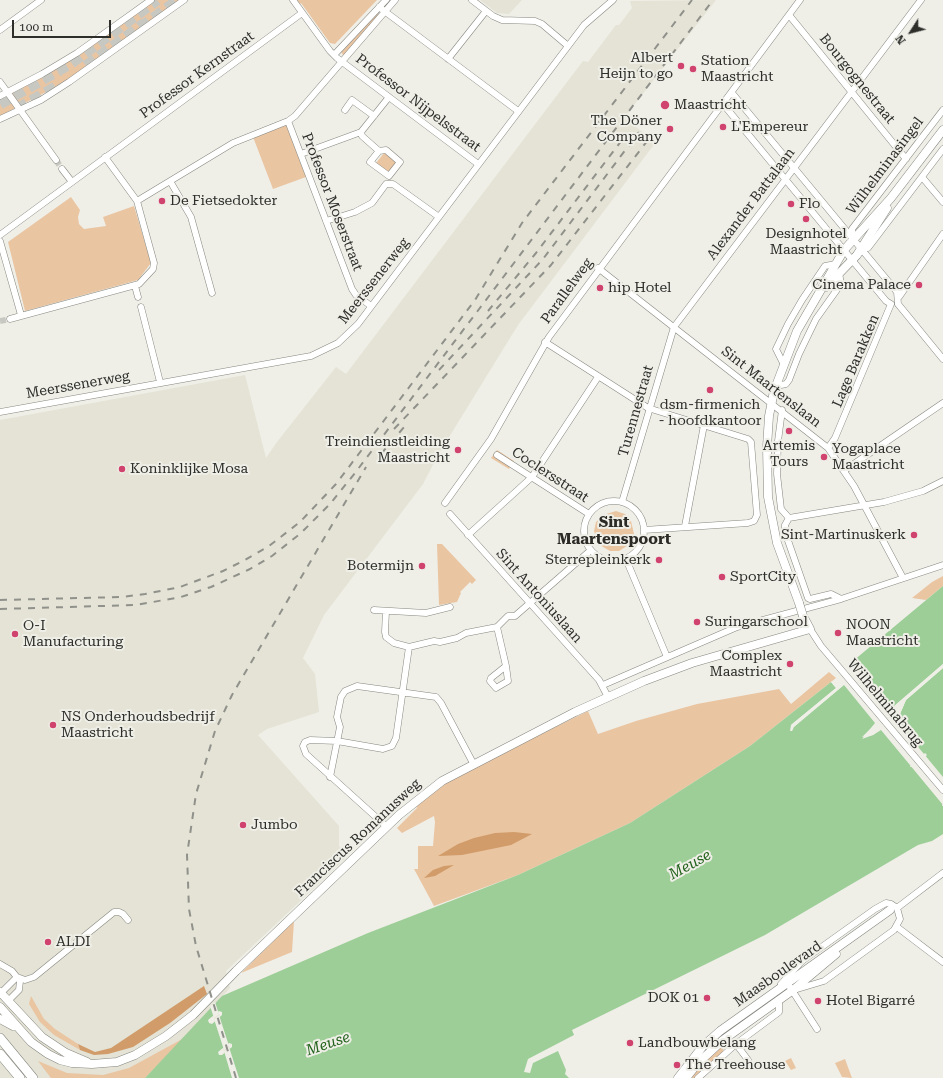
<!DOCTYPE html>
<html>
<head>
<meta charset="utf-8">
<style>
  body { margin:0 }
  #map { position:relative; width:943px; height:1078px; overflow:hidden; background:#efefe8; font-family:"Roboto Serif",serif }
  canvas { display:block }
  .north { position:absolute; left:891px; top:12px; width:40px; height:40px; -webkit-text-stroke:3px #efefe8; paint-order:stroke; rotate:234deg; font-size:11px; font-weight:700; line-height:16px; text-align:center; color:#2e2e2b }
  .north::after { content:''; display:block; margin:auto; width:14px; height:18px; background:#2e2e2b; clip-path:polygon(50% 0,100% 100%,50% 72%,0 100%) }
  .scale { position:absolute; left:12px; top:20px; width:99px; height:18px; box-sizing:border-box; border:2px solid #2e2e2b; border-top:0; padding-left:5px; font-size:12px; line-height:14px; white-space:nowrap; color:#2e2e2b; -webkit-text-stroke:3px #efefe8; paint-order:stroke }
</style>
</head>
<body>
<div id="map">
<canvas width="943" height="1078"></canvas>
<div class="north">N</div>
<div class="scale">100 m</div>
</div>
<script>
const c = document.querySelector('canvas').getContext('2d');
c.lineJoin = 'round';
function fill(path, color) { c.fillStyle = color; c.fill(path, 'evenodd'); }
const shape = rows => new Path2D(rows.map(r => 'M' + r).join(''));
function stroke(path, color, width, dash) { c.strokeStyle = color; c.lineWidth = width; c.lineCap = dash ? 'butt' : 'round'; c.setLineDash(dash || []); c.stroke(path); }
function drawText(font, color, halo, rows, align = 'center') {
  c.font = font + ' "Roboto Serif",serif'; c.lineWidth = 4; c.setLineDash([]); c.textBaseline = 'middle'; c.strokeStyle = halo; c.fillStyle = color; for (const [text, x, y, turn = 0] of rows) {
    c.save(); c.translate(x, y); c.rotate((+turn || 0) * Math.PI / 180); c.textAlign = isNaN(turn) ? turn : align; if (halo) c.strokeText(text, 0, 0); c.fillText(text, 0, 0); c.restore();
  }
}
fill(shape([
  [480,0,522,0,509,14,497,13],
  [716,0,624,118,656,142,518,325,438,455,423,484,324,615,303,658,315,674,319,712,267,729,258,735,339,826,339,846,348,856,226,971,230,988,216,1004,239,1078,232,1078,211,1009,184,1038,116,1078,0,1078,0,420,245,375,266,458,277,442,336,367,346,374,583,61,588,62,616,25,619,25,632,8,630,1]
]), '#e4e3d5');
fill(shape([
  [154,0,181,0,86,69,50,90,0,116,0,99,93,45],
  [297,0,377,0,335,44,330,43,301,3,300,4],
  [378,13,380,15,344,56,341,52],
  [286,124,306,177,273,189,253,137],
  [384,153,397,162,388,173,376,163],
  [71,197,80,210,78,217,79,224,84,229,106,226,103,217,134,206,151,263,138,280,25,311,8,242],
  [497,450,514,461,509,469,491,458],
  [616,511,625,514,631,521,634,534,627,546,619,551,610,551,598,544,594,531,596,522,603,515],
  [437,544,442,544,476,580,472,584,470,582,460,592,461,593,457,602,439,605],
  [943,576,943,586,926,600,912,598,932,582],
  [829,672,836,678,750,746,630,823,518,875,434,906,414,869,418,869,418,846,433,846,435,822,434,816,402,833,397,828,417,808,416,806,448,782,474,767,588,711,598,734,636,721,697,704,779,689,791,704],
  [294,921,292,952,241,973],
  [31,996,44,1019,55,1029,78,1044,80,1050,54,1035,40,1022,29,1004],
  [184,1038,145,1078,51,1078,38,1061,67,1073,103,1075,129,1068],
  [722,1046,724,1048,722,1053,696,1078,689,1078,699,1066],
  [791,1058,796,1068,791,1070,785,1061],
  [845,1059,852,1078,842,1077,835,1063]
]), '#eac5a2');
fill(shape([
  [514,832,532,834,511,845,462,855,438,856,458,844,474,838,495,833],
  [454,865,435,876,424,878,433,870,444,866],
  [204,986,207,994,170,1023,133,1047,108,1054,94,1055,80,1050,78,1044,95,1052,111,1048]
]), '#d19c69');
fill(shape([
  [943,586,943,664,894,706,862,737,873,735,900,714,906,700,943,668,943,802,942,806,943,806,943,834,932,841,918,845,765,935,572,1030,574,1035,528,1059,524,1072,530,1073,533,1063,558,1051,566,1070,565,1074,569,1078,145,1078,222,996,368,933,518,875,630,823,750,746,831,682,836,688,791,725,792,731,793,727,858,673,861,669,856,661,853,661],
  [925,753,927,755,925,757,914,767,910,767,912,763],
  [219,1011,222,1012,222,1015,212,1024,209,1023,208,1020],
  [229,1043,232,1044,232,1047,222,1055,219,1055,218,1052]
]), '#9dce97');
fill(shape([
  [853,661,856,661,860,664,861,669,858,673,889,711,943,664,943,668,906,700,900,714,895,719,943,777,943,805,881,730,873,735,862,739,875,723,844,685,794,727,792,731,790,731,791,725,836,688,831,682,833,681,838,687,856,672,859,666,856,663,852,663],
  [902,702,898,713,873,734,865,736],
  [215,1002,219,1014,214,1018,210,1006],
  [219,1015,229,1046,224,1050,214,1019],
  [229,1047,239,1078,232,1078,224,1051]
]), '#efefe8');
stroke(shape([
  [56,160,62,169],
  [0,321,10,319]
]), '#c8c8c2', 6, [6, 3]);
stroke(shape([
  [140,28,178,0],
  [86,66,145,23],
  [0,104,70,64,157,0],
  [17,109,59,85]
]), '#c8c8c2', 11, [11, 5.5]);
const street = shape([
  [293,0,330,51,337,58,478,164],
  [472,0,493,16,502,20,535,21,542,24,568,46],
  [379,7,518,111],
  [789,15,906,159],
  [0,30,41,0],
  [334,55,386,0],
  [448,59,486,11],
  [0,82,56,160],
  [732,93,897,292,898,304],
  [0,96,42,74,77,53,151,0],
  [723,104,886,301,891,304],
  [345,110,352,100,374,116],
  [0,119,41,100,69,82,184,0],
  [288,121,352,289,356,295,371,306],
  [361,132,362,136,379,151,386,150,400,162,389,176,370,162,379,151],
  [361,132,389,97],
  [301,154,361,132],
  [62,169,72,182],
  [922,177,943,202],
  [170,181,191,217,212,293],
  [137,201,233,143,288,121,295,116,395,0],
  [326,221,355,212,372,203,386,184,393,184,439,217],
  [0,235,302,13],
  [853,239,852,229,943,110],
  [0,241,21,315],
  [861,248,868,248,943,149],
  [598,268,828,448,854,486,903,578],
  [135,286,138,297],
  [899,297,943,234],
  [898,304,943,359],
  [141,307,160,382],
  [10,319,139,284,153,269,154,263,137,201,105,157],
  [545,342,648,408,748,439,751,442,757,515,754,521,748,523,644,530],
  [783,363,776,349,788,324,802,300,825,266,836,264],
  [776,386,786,384,789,380,799,354,816,319,841,284,839,273],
  [782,410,778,441,777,474,781,509,789,518],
  [0,412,311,356,338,343,358,324,584,25,613,0],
  [828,448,835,438,891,304],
  [497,455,589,514],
  [845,470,943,403],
  '584 531a30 30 0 1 1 60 0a30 30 0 1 1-60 0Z',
  [622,502,674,327,921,0],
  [445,503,491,439,549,337,800,0],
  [450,514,599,680,608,697],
  [789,518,884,502,923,491,943,481],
  [789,518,785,525,785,532,808,598,810,599,831,594,841,599],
  [685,526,704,425],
  [468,535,532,477,598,377],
  [626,559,667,657],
  [374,610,426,613,450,607],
  [386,611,385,632,386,637,394,643,409,647,434,641,440,642,457,638,466,633,497,627,508,616,515,616,591,550],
  [497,627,506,666,491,678,490,681,496,688,508,681,506,666],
  [810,629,821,646,943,790],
  [603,685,737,627,841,599,943,565],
  [330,777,340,727,337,717,341,697,345,691,357,686,436,697,441,703,473,763],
  [387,827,306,754,303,746,305,742,310,740,337,741,383,749,392,746,396,738,409,647],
  [897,908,943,873],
  [897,927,943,962],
  [0,964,12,971,20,981,19,990,8,1001],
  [17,977,25,980,34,977,114,912,119,912,123,914,128,920],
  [781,984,802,961,875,909,886,903,891,904,897,908,900,919,894,930,824,981,794,990],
  [788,984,817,1029],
  [1,993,17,977],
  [723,1040,736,1044,748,1060],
  [698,1078,736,1044,779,1012,779,1000]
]);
const secondary = shape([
  [826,287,857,255,887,208],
  [799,603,777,543,768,497,767,447,769,416,774,391,797,331,844,250,891,198,943,130],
  [0,992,42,1037,66,1053,87,1062],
  [0,1007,31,1042,48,1054,60,1060,72,1063,92,1064,117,1062,135,1055,166,1036,193,1015,236,971,399,815,442,781,575,712,644,681,692,663,810,629,803,616],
  [0,1019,13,1026],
  [678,1078,703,1046,720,1031,890,910],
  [686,1078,698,1063,723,1040,793,990,836,954]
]);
const primary = shape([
  [0,1038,33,1078],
  [0,1054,20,1078]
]);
stroke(street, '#878780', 7);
stroke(secondary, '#878780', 9);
stroke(primary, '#878780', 10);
stroke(street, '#fff', 6);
stroke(secondary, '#fff', 8);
stroke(primary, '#fff', 9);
stroke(shape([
  [488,311,536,253,625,136],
  [439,370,543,259,639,132],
  [394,429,551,265,648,140],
  [381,454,405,426],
  [0,600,121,597,145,594,180,587,223,571,245,560,269,546,300,522,336,484,475,300,522,223,692,0],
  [0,609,136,605,181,597,211,587,250,569,272,556,301,533,330,504,355,473,713,0],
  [236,1078,196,946,189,909,187,855,196,794,215,731,232,695,366,467]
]), '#91918c', 2, [7, 7]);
const secondaryBridge = shape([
  [799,603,803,616]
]);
stroke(secondaryBridge, '#878780', 9, []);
stroke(secondaryBridge, '#fff', 8);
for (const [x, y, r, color] of [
  [681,66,4,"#d1436f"],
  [693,69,4,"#d1436f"],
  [665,105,5,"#d1436f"],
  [723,127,4,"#d1436f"],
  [670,129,4,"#d1436f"],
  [162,201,4,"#d1436f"],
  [791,204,4,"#d1436f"],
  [806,219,4,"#d1436f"],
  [919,285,4,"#d1436f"],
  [600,288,4,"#d1436f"],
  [710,390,4,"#d1436f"],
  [789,431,4,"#d1436f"],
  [458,450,4,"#d1436f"],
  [824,457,4,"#d1436f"],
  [122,469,4,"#d1436f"],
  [914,535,4,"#d1436f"],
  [659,560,4,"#d1436f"],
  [422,566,4,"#d1436f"],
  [722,577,4,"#d1436f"],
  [697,622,4,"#d1436f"],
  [838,633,4,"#d1436f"],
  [15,634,4,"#d1436f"],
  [790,664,4,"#d1436f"],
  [53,725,4,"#d1436f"],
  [243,825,4,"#d1436f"],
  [48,942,4,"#d1436f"],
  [707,998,4,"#d1436f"],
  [818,1001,4,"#d1436f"],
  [630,1043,4,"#d1436f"],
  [677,1065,4,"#d1436f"]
]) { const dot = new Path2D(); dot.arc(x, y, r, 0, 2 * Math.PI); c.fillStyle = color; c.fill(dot); stroke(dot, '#efefe8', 1.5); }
drawText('14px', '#2e2e2b', '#efefe8', [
  ["Albert",673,58,"right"],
  ["Heijn to go",673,74,"right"],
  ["Station",701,61],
  ["Maastricht",701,77],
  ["Maastricht",674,105],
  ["The Döner",662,121,"right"],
  ["Company",662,137,"right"],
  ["L'Empereur",731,127],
  ["De Fietsedokter",170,201],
  ["Flo",799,204],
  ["Designhotel",806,234,"center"],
  ["Maastricht",806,250,"center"],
  ["Cinema Palace",911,285,"right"],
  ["hip Hotel",608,288],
  ["dsm-firmenich",710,405,"center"],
  ["- hoofdkantoor",710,421,"center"],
  ["Treindienstleiding",450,442,"right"],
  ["Maastricht",450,458,"right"],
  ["Artemis",789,446,"center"],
  ["Tours",789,462,"center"],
  ["Yogaplace",832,449],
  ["Maastricht",832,465],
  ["Koninklijke Mosa",130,469],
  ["Sint-Martinuskerk",906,535,"right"],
  ["Sterrepleinkerk",651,560,"right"],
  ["Botermijn",414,566,"right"],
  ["SportCity",730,577],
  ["Suringarschool",705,622],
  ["NOON",846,625],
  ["Maastricht",846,641],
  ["O-I",23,626],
  ["Manufacturing",23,642],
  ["Complex",782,656,"right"],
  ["Maastricht",782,672,"right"],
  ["NS Onderhoudsbedrijf",61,717],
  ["Maastricht",61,733],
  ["Jumbo",251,825],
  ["ALDI",56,942],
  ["DOK 01",699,998,"right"],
  ["Hotel Bigarré",826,1001],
  ["Landbouwbelang",638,1043],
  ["The Treehouse",685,1065]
], 'left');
drawText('14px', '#2e2e2b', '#efefe8', [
  ["Professor Kernstraat",197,75,-36],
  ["Bourgognestraat",857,79,51],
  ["Professor Nijpelsstraat",418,103,37],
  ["Wilhelminasingel",885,166,-53],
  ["Professor Moserstraat",332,202,69],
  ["Alexander Battalaan",751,204,-53],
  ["Meerssenerweg",374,281,-52],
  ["Parallelweg",567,291,-54],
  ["Lage Barakken",856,361,-67],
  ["Meerssenerweg",78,385,-10],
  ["Sint Maartenslaan",771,387,38],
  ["Turennestraat",636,411,-74],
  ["Coclersstraat",550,475,33],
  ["Sint Antoniuslaan",539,596,48],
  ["Wilhelminabrug",885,703,50],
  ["Franciscus Romanusweg",358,838,-43],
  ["Maasboulevard",778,974,-35]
]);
drawText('bold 15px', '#2b2a25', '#efefe8', [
  ["Sint",614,523],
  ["Maartenspoort",614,540]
]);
drawText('italic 15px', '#23631d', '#efefe8', [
  ["Meuse",690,865,-29],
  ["Meuse",328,1044,-19]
]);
</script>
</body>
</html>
